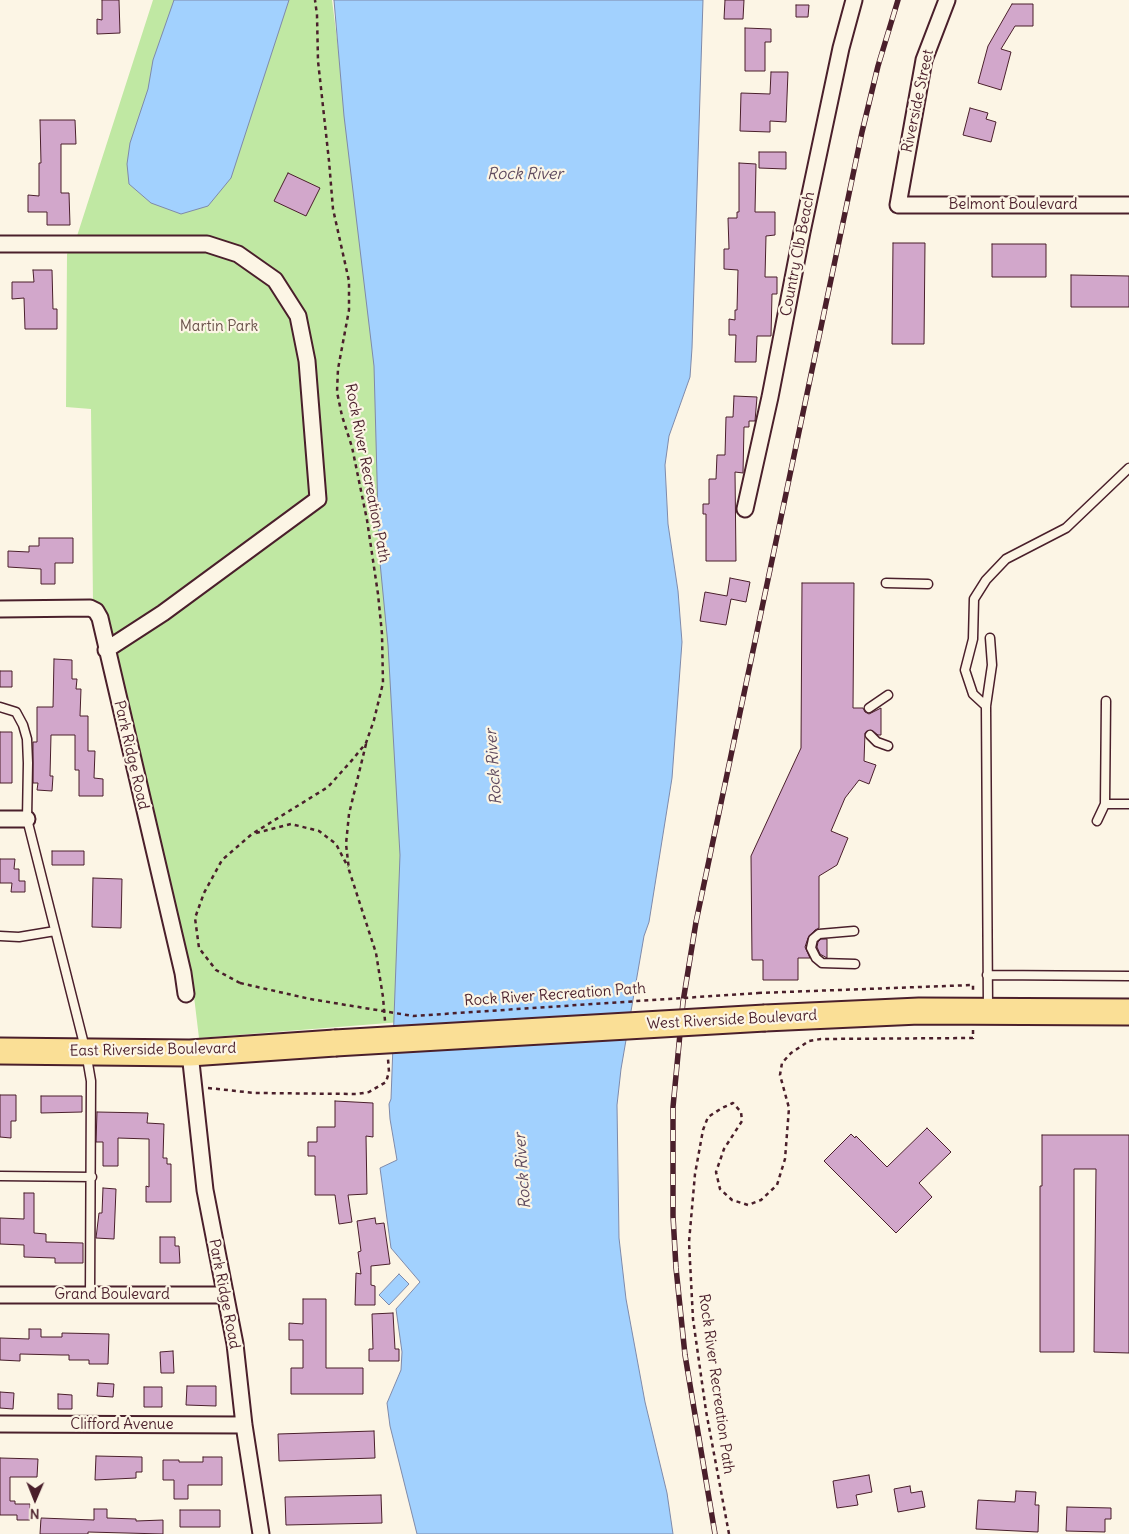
<!DOCTYPE html>
<html>
<head>
<meta charset="utf-8">
<style>
  body { margin:0 }
  #map { position:relative; width:1129px; height:1534px; overflow:hidden; background:#fcf5e5; font-family:Delius,sans-serif }
  canvas { display:block }
  .north { position:absolute; left:10px; top:1474px; width:50px; height:50px; -webkit-text-stroke:4px #fcf5e5; paint-order:stroke; rotate:181deg; font-size:14px; font-weight:700; line-height:20px; text-align:center; color:#4a1f2b }
  .north::after { content:''; display:block; margin:auto; width:18px; height:22px; background:#4a1f2b; clip-path:polygon(50% 0,100% 100%,50% 72%,0 100%) }
</style>
</head>
<body>
<div id="map">
<canvas width="1129" height="1534"></canvas>
<div class="north">N</div>
</div>
<script>
const c = document.querySelector('canvas').getContext('2d');
c.lineJoin = 'round';
function fill(path, color) { c.fillStyle = color; c.fill(path, 'evenodd'); }
const shape = rows => new Path2D(rows.map(r => 'M' + r).join(''));
function stroke(path, color, width, dash) { c.strokeStyle = color; c.lineWidth = width; c.lineCap = dash ? 'butt' : 'round'; c.setLineDash(dash || []); c.stroke(path); }
function drawText(font, color, halo, rows, align = 'center') {
  c.font = font + ' Delius,sans-serif'; c.lineWidth = 4.5; c.setLineDash([]); c.textBaseline = 'middle'; c.strokeStyle = halo; c.fillStyle = color; for (const [text, x, y, turn = 0] of rows) {
    c.save(); c.translate(x, y); c.rotate((+turn || 0) * Math.PI / 180); c.textAlign = isNaN(turn) ? turn : align; if (halo) c.strokeText(text, 0, 0); c.fillText(text, 0, 0); c.restore();
  }
}
fill(shape([
  [153,0,332,0,378,359,401,752,401,1022,199,1038,192,980,93,604,91,409,66,407,67,254,77,236]
]), '#c0e8a3');
const water = shape([
  [174,0,289,0,231,178,208,206,181,214,151,203,129,184,127,164,130,143,148,89,153,60,174,0],
  [334,0,703,0,692,348,690,377,669,436,665,465,668,524,678,591,682,642,672,778,649,922,644,936,621,1069,617,1105,619,1238,626,1299,645,1402,667,1493,673,1534,417,1534,390,1426,387,1403,401,1370,402,1352,396,1309,420,1282,391,1248,380,1168,397,1160,390,1119,389,1104,391,1099,400,855,388,645,379,552,374,366,344,116,334,0],
  [399,1274,409,1284,389,1305,379,1295,399,1274]
]);
fill(water, '#a2d1fe');
stroke(water, '#7f8aaa', 1);
const building = shape([
  [102,0,119,0,120,33,97,34,97,19,102,20,102,0],
  [725,0,744,0,743,19,724,19,725,0],
  [1012,4,1033,4,1033,26,1015,26,1001,49,1011,52,1001,90,978,83,988,46,1012,4],
  [796,5,809,5,808,17,796,17,796,5],
  [745,28,771,29,771,42,765,42,765,71,745,71,745,28],
  [771,72,788,72,786,122,770,121,770,132,740,131,741,93,770,94,771,72],
  [970,108,988,113,986,119,996,122,991,142,963,135,970,108],
  [40,120,75,120,76,144,61,144,61,193,69,193,70,225,47,225,47,212,28,212,28,195,39,196,39,163,41,163,40,120],
  [759,152,786,152,786,169,759,168,759,152],
  [739,163,756,164,755,212,775,212,775,235,766,236,765,277,777,277,777,294,772,294,771,336,757,336,756,362,735,362,736,335,729,335,729,319,735,320,735,310,737,310,738,270,724,269,724,249,729,249,728,218,737,218,737,212,739,212,739,163],
  [288,173,320,188,306,216,274,201,288,173],
  [893,243,925,243,924,344,892,344,893,243],
  [992,244,1046,244,1046,277,992,277,992,244],
  [33,270,52,270,53,309,57,309,57,329,25,329,24,298,12,299,12,282,34,282,33,270],
  [1071,275,1129,276,1129,307,1071,307,1071,275],
  [734,396,757,397,755,421,749,421,749,427,744,427,743,473,735,472,736,561,706,561,706,514,703,514,703,504,709,504,709,479,716,479,717,455,725,455,726,417,733,417,734,396],
  [39,538,73,538,73,563,55,563,55,584,41,584,41,569,8,567,8,551,29,552,29,546,39,546,39,538],
  [730,578,750,582,746,602,731,599,726,625,700,621,705,592,727,596,730,578],
  [802,583,854,583,853,708,863,708,865,712,869,714,881,708,881,735,878,735,871,730,865,733,864,761,876,765,869,784,859,780,845,798,831,831,848,838,837,865,819,876,819,928,815,930,808,938,805,947,810,958,798,958,798,980,763,980,763,960,752,960,751,856,801,748,802,583],
  [54,659,72,660,72,679,77,679,76,689,81,689,80,716,88,716,88,751,95,751,94,778,103,779,103,796,79,796,79,770,75,770,75,735,51,735,50,776,53,776,52,791,37,790,38,783,33,783,33,742,37,742,37,707,53,707,54,659],
  [0,671,12,671,12,687,0,687,0,671],
  [0,732,12,732,12,783,0,783,0,732],
  [52,851,84,851,84,865,52,865,52,851],
  [0,859,15,859,14,869,19,869,19,881,25,881,25,892,11,892,12,883,0,883,0,859],
  [93,878,122,879,121,928,92,927,93,878],
  [821,939,827,939,827,958,820,954,817,947,818,942,821,939],
  [0,1095,16,1095,16,1121,11,1121,11,1138,0,1137,0,1095],
  [41,1096,82,1096,82,1112,41,1113,41,1096],
  [335,1101,373,1103,373,1137,366,1136,367,1194,348,1195,352,1222,339,1224,335,1195,315,1195,315,1156,308,1156,308,1142,317,1142,317,1127,335,1127,335,1101],
  [97,1112,148,1113,147,1123,164,1124,163,1158,167,1158,167,1164,171,1164,171,1202,146,1202,146,1186,149,1187,149,1139,118,1138,118,1166,103,1166,103,1142,96,1142,97,1112],
  [927,1128,951,1152,919,1183,932,1197,896,1233,824,1161,851,1134,855,1138,856,1136,887,1167,927,1128],
  [1042,1135,1129,1135,1129,1353,1094,1352,1096,1169,1074,1169,1074,1352,1040,1352,1040,1186,1042,1186,1042,1135],
  [103,1188,116,1189,114,1239,96,1238,99,1213,102,1213,103,1188],
  [24,1193,34,1193,34,1233,46,1234,46,1242,83,1243,83,1263,55,1263,55,1258,24,1257,24,1245,0,1244,0,1218,24,1219,24,1193],
  [375,1218,376,1224,384,1223,390,1264,371,1266,371,1285,375,1286,375,1305,355,1305,356,1273,361,1274,358,1252,361,1251,357,1221,375,1218],
  [160,1237,175,1237,175,1246,179,1246,180,1263,160,1263,160,1237],
  [303,1299,326,1299,326,1368,363,1368,363,1394,291,1394,291,1368,303,1368,303,1340,289,1340,289,1323,303,1324,303,1299],
  [393,1313,395,1349,399,1349,399,1361,369,1361,369,1349,373,1349,372,1314,393,1313],
  [29,1329,41,1329,41,1337,62,1337,62,1333,109,1334,108,1364,89,1364,89,1360,69,1360,69,1355,61,1355,20,1354,20,1361,0,1360,0,1338,29,1339,29,1329],
  [173,1351,174,1373,161,1373,160,1352,173,1351],
  [98,1383,114,1384,113,1397,97,1396,98,1383],
  [187,1386,216,1386,216,1406,186,1405,187,1386],
  [144,1387,162,1387,162,1407,144,1407,144,1387],
  [0,1392,14,1393,13,1409,0,1408,0,1392],
  [58,1394,72,1395,72,1409,58,1409,58,1394],
  [374,1431,375,1458,279,1461,278,1434,374,1431],
  [96,1456,142,1457,142,1472,136,1472,136,1478,95,1480,96,1456],
  [203,1457,222,1457,222,1485,188,1485,188,1499,174,1499,174,1480,163,1480,163,1460,179,1460,179,1462,203,1462,203,1457],
  [0,1458,38,1459,37,1477,10,1477,10,1501,15,1501,15,1504,30,1504,30,1520,17,1520,17,1515,0,1515,0,1458],
  [869,1475,872,1492,856,1495,858,1505,837,1508,833,1481,869,1475],
  [910,1486,911,1493,922,1491,925,1507,898,1512,894,1489,910,1486],
  [1016,1491,1036,1492,1035,1505,1039,1505,1038,1532,976,1529,978,1500,1015,1502,1016,1491],
  [381,1495,382,1523,286,1525,285,1497,381,1495],
  [1067,1507,1111,1508,1111,1519,1105,1519,1105,1532,1066,1531,1067,1507],
  [94,1509,107,1509,107,1518,136,1519,136,1521,163,1520,163,1534,88,1532,88,1534,40,1534,41,1518,94,1520,94,1509],
  [180,1510,220,1510,220,1527,180,1527,180,1510]
]);
fill(building, '#d2a7cb');
stroke(building, '#4a1f2b', 1);
const service = shape([
  [886,583,928,584],
  [986,706,973,694,965,670,973,639,974,599,986,580,1006,559,1066,528,1129,468],
  [0,707,16,712,23,725,27,739,28,763,27,819,86,1052,91,1081,90,1295],
  [869,708,888,695],
  [870,735,877,742,888,746],
  [1105,804,1129,804],
  [1097,821,1105,804,1106,701],
  [854,931,819,934,813,939,811,948,816,958,822,963,855,964],
  [0,936,19,937,55,931],
  [987,975,1129,976],
  [988,1008,986,706,992,665,990,638],
  [0,1176,92,1177]
]);
const minor = shape([
  [947,0,924,60,898,205,1129,205],
  [0,244,207,244,238,254,275,280,298,316,307,361,318,499,163,613,106,650],
  [745,509,770,397,802,232,841,48,854,0],
  [0,609,90,608,96,611,100,618,183,973,186,994],
  [0,819,27,819],
  [190,1053,205,1190,235,1344,244,1425,261,1534],
  [0,1295,224,1295],
  [0,1424,244,1425]
]);
const primary = shape([
  [765,1018,919,1011,1129,1012],
  [0,1051,190,1053,335,1043]
]);
stroke(service, '#4a1f2b', 11);
stroke(minor, '#4a1f2b', 19);
stroke(primary, '#4a1f2b', 29);
stroke(shape([
  [366,744,349,814,346,844,349,870,376,953,383,997,385,1021],
  [256,833,291,824,319,831,336,844,348,867],
  [240,983,216,970,199,948,195,918,204,893,222,860,252,834,328,787,353,759,366,743,374,720,383,683,382,634,378,594,367,520,352,447,342,416,337,392,338,369,349,310,349,281,333,209,329,161,318,61,317,15,315,0],
  [758,993,973,985,973,992],
  [208,1088,255,1093,357,1094,369,1092,386,1082,389,1072,388,1059],
  [729,1534,706,1411,693,1319,689,1242,695,1174,703,1130,708,1117,722,1108,733,1103,741,1112,742,1121,724,1149,716,1172,720,1189,732,1200,748,1205,761,1200,777,1185,785,1159,789,1108,780,1075,782,1063,791,1053,809,1041,821,1039,973,1038,973,1030]
]), '#4a1f2b', 2.5, [4, 4]);
stroke(service, '#fcf5e5', 8);
stroke(minor, '#fcf5e5', 15);
stroke(primary, '#fadf96', 25);
const rail = shape([
  [715,1534,685,1355,676,1268,673,1216,673,1107,683,1002,696,922,862,132,878,66,898,0]
]);
stroke(rail, '#4a1f2b', 5.5);
stroke(rail, '#fcf5e5', 4, [11]);
const primaryBridge = shape([
  [335,1043,765,1018]
]);
stroke(primaryBridge, '#4a1f2b', 29, []);
stroke(shape([
  [240,983,310,999,413,1016,758,993]
]), '#4a1f2b', 2.5, [4, 4]);
stroke(primaryBridge, '#fadf96', 25);
drawText('15px', '#4a1f2b', '#fcf5e5', [
  ["Riverside Street",918,101,-78],
  ["Belmont Boulevard",1013,205],
  ["Country Clb Beach",798,254,-79],
  ["Rock River Recreation Path",367,473,79],
  ["Park Ridge Road",131,755,77],
  ["Rock River Recreation Path",555,995,-4],
  ["West Riverside Boulevard",732,1020,-3],
  ["East Riverside Boulevard",153,1050,-1],
  ["Park Ridge Road",224,1294,79],
  ["Grand Boulevard",112,1295],
  ["Rock River Recreation Path",716,1384,82],
  ["Clifford Avenue",122,1425]
]);
drawText('15px', '#685149', '#fcf5e5', [
  ["Martin Park",219,327]
]);
drawText('italic 16px', '#604c60', '#fcf5e5', [
  ["Rock River",525,174],
  ["Rock River",494,767,-94],
  ["Rock River",523,1171,-94]
]);
</script>
</body>
</html>
